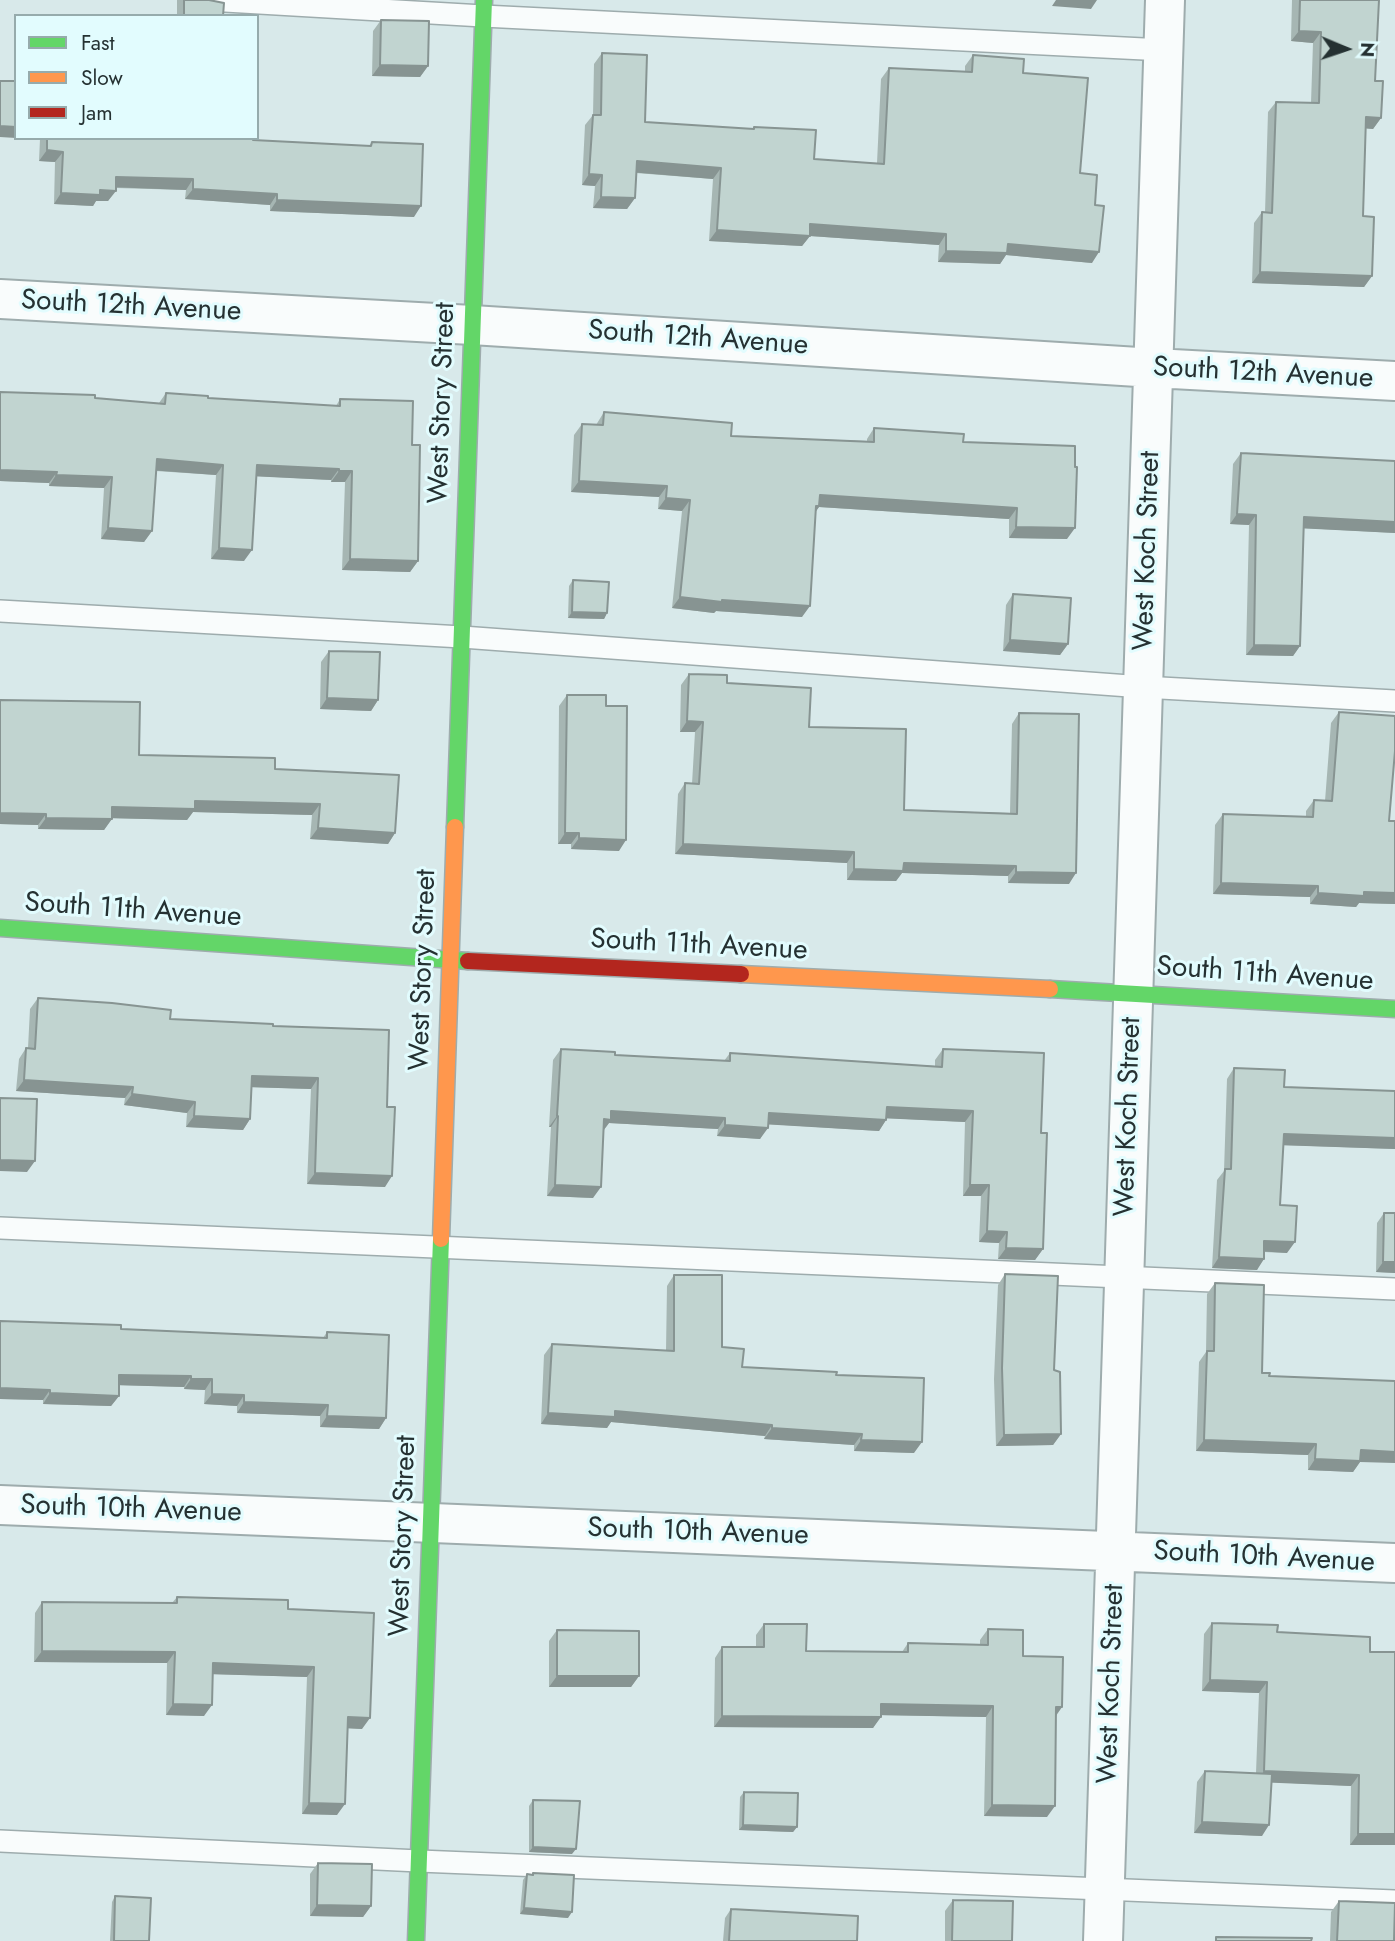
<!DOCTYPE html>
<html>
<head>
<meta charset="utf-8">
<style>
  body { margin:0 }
  #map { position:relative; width:1395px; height:1941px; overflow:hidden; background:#d8e9ea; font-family:Jost,sans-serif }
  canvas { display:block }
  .legend { position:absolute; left:14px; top:14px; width:245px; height:126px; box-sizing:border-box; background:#e2fcfe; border:2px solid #96abac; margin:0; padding:9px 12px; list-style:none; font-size:21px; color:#253132 }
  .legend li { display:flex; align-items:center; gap:14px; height:35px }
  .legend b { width:35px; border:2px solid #96abac }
  .north { position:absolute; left:1311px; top:14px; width:70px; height:70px; -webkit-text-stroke:5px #e2fcfe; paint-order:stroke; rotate:92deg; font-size:19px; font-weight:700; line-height:28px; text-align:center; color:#253132 }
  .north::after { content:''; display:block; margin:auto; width:24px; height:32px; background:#253132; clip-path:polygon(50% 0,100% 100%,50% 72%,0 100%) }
</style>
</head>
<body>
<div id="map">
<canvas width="1395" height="1941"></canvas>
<ul class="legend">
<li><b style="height:9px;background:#63d668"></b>Fast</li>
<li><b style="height:9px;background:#ff974d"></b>Slow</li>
<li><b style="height:9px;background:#b3261e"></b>Jam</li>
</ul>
<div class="north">N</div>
</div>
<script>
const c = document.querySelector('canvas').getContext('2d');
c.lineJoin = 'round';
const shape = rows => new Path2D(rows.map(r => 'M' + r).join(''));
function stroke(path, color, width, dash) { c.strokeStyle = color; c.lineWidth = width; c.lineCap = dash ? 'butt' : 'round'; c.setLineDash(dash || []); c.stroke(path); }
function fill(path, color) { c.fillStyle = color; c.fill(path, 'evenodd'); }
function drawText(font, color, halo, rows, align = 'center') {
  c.font = font + ' Jost,sans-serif'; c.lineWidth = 6; c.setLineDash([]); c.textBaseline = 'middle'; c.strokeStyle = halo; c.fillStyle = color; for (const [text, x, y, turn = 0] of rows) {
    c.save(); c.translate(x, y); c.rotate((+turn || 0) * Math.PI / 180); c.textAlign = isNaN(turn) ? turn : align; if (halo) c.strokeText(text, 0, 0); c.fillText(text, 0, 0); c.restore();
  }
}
const lane = shape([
  [208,0,483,16,1164,50],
  [0,611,462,637,1143,687,1395,701],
  [0,1228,1395,1289],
  [0,1841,419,1861,1395,1901]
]);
const street = shape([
  [0,299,472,325,1154,368,1395,381],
  [0,1505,1395,1563],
  [1103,1941,1165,0]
]);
const fast = shape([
  [455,827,484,0],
  [0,928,468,961],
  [1050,989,1395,1009],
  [416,1941,441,1239]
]);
const slow = shape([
  [741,974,1050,989],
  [441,1239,455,827]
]);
const jam = shape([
  [468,961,741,974]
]);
stroke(lane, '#9eacad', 24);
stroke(street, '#9eacad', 42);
stroke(fast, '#9eacad', 19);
stroke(slow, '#9eacad', 19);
stroke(jam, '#9eacad', 19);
stroke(lane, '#f9fcfc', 21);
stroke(street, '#f9fcfc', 38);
stroke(fast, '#63d668', 16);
stroke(slow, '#ff974d', 16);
stroke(jam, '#b3261e', 16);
fill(shape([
  [177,0,209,0,223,16,177,16],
  [1292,0,1379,0,1375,81,1381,118,1373,129,1366,128,1363,216,1372,276,1364,287,1252,283,1254,223,1262,212,1265,213,1268,112,1276,102,1311,103,1313,43,1291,41],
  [381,20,428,66,420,77,372,76,373,31],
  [602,53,645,122,753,129,754,127,814,159,877,163,881,79,889,68,965,72,965,66,973,55,1023,73,1080,173,1095,205,1092,263,1006,255,1000,264,938,262,939,245,810,236,802,246,709,241,713,179,636,173,635,198,627,209,593,208,595,186,582,185,585,125,593,115,594,64],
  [28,138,253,138,253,140,369,146,372,142,414,217,270,211,270,205,185,199,186,190,116,188,108,201,96,201,93,206,54,204,55,162,39,161,40,139],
  [0,392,159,403,166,393,208,398,336,406,340,399,412,445,418,561,410,572,342,570,345,482,331,482,331,480,256,476,244,561,211,559,216,475,156,471,152,531,144,542,101,539,104,488,49,486,49,483,0,481],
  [604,412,731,436,867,441,867,439,874,428,963,442,1067,539,1009,538,1009,519,819,507,815,512,802,617,716,611,714,613,672,608,682,511,658,509,659,497,571,492,574,435,582,424,596,425],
  [1241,453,1395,461,1395,533,1303,528,1300,646,1293,656,1246,655,1249,525,1230,524,1233,464],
  [573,580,607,613,604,619,568,618,569,586],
  [1013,594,1068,644,1060,655,1003,651,1006,605],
  [329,651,378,700,371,711,320,709,321,662],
  [689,674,727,683,809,727,904,810,1010,813,1012,724,1019,713,1069,884,1008,883,1008,876,902,873,896,881,847,880,847,863,675,854,678,794,685,783,692,784,695,732,680,732,681,685],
  [567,695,606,706,619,851,571,849,571,844,558,844,559,706],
  [1339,712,1389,821,1395,821,1395,904,1359,903,1356,907,1310,904,1310,897,1213,894,1215,825,1223,814,1306,817,1306,811,1314,800,1325,801,1331,723],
  [139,755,275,769,395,833,388,844,310,839,312,815,193,812,187,820,112,818,104,830,38,829,38,825,0,824],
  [38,998,170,1019,273,1026,389,1030,385,1187,307,1184,311,1089,252,1087,250,1119,243,1130,186,1127,187,1113,124,1105,125,1098,16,1091,19,1059,26,1048,28,1048,30,1009],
  [561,1049,615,1055,724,1061,730,1053,935,1066,935,1060,943,1049,1041,1133,1043,1249,1035,1260,998,1259,999,1243,979,1242,981,1196,963,1196,965,1122,886,1118,886,1120,879,1131,768,1124,760,1139,717,1136,718,1129,609,1123,603,1131,593,1198,547,1196,551,1127,549,1127,553,1060],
  [1234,1068,1284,1087,1395,1149,1283,1145,1280,1205,1287,1253,1264,1252,1257,1270,1212,1268,1217,1180,1224,1171,1227,1079],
  [1384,1213,1395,1273,1376,1272,1377,1223],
  [1005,1274,1061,1434,1053,1445,996,1446,994,1379,998,1285],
  [674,1275,722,1347,742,1367,836,1375,914,1453,854,1451,854,1445,764,1439,765,1436,611,1422,607,1428,541,1424,544,1355,552,1344,666,1351,667,1286],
  [1215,1283,1262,1373,1269,1376,1360,1462,1353,1472,1308,1470,1308,1455,1196,1451,1199,1362,1206,1352,1207,1294],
  [0,1321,121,1329,323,1338,327,1332,386,1418,379,1429,320,1427,320,1416,237,1413,237,1406,204,1404,205,1390,184,1389,184,1387,119,1385,119,1396,111,1406,43,1404,43,1400,0,1399],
  [177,1597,288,1609,362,1729,348,1728,337,1815,302,1814,307,1677,213,1674,204,1716,166,1715,167,1663,34,1662,35,1613,42,1602,172,1603],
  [1212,1623,1277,1632,1370,1652,1395,1845,1350,1845,1351,1786,1271,1782,1262,1836,1194,1833,1197,1782,1205,1771,1256,1773,1259,1693,1202,1691,1204,1634],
  [764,1624,806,1651,902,1652,908,1643,980,1644,980,1640,988,1629,1023,1656,1062,1707,1056,1716,1047,1817,984,1816,986,1717,881,1715,873,1728,714,1727,715,1658,722,1647,756,1647,756,1635],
  [557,1630,639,1676,631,1687,549,1687,549,1641],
  [744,1792,797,1827,793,1832,739,1830,740,1797],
  [533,1800,572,1854,529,1852,529,1806],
  [318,1863,371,1906,363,1917,310,1916,310,1874],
  [533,1873,568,1918,520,1914,523,1880,527,1874,531,1875],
  [115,1896,149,1941,110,1941,112,1902],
  [953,1900,1012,1941,945,1941,945,1911],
  [1339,1901,1394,1941,1330,1941,1331,1912],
  [731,1909,857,1941,723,1941,725,1918]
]), '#a6b6b3');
fill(shape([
  [1056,0,1097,0,1091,9,1052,6],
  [1299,31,1321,32,1313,43,1291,41],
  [380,65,428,66,420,77,372,76],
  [1366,117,1381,118,1373,129,1359,128],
  [0,126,16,127,16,138,0,137],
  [47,150,63,152,55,162,39,161],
  [637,161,721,168,713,179,629,172],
  [589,174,602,175,595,186,582,185],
  [116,177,193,179,186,190,109,187],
  [193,189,277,194,270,205,185,199],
  [100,190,116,191,108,201,96,201,93,206,54,204,61,193],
  [601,197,635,198,627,209,593,208],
  [277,200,421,206,414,217,270,211],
  [810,224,946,234,939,245,810,236,802,246,709,241,717,230],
  [1008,244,1099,252,1092,263,1006,255,1000,264,938,262,946,251],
  [1260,272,1372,276,1364,287,1252,283],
  [157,459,223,465,216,475,149,470],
  [257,465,339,469,331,480,249,476],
  [0,470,57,472,49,483,0,481],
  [339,471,352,471,345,482,331,482],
  [56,475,112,477,104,488,49,486],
  [579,481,667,486,659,497,571,492],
  [820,495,1017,508,1009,519,819,507,812,517],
  [666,498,690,500,682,511,658,509],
  [1237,514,1256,515,1249,525,1230,524],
  [1304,517,1395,522,1395,533,1296,528],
  [1016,527,1075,528,1067,539,1009,538],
  [108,528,152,531,144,542,101,539],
  [219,548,252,550,244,561,211,559],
  [350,559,418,561,410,572,342,570],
  [680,597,722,600,810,606,802,617,716,611,714,613,672,608],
  [572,612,607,613,604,619,568,618],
  [1010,640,1068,644,1060,655,1003,651],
  [1254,645,1300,646,1293,656,1246,655],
  [327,698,378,700,371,711,320,709],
  [687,721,703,722,695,732,680,732],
  [195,801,320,804,312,815,193,812,187,820,104,818,112,807],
  [0,813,46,814,38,825,0,824],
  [46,818,112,819,104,830,38,829],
  [318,828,395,833,388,844,310,839],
  [565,833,579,833,571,844,558,844],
  [579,838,626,840,619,851,571,849],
  [683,844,854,852,847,863,675,854],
  [904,863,1016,866,1008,876,902,873,896,881,847,880,854,869],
  [1016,872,1076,873,1069,884,1008,883],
  [1221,883,1318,886,1310,897,1213,894],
  [1364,892,1395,893,1395,904,1359,903,1356,907,1310,904,1318,893],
  [252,1076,318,1078,311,1089,245,1087],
  [24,1080,133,1087,125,1098,16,1091],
  [132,1094,195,1102,187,1113,124,1105],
  [887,1107,973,1111,965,1122,879,1118],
  [611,1111,725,1118,718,1129,609,1123,603,1131,604,1119],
  [769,1113,886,1120,879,1131,761,1124],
  [194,1116,250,1119,243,1130,186,1127],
  [557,1116,558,1116,551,1127,549,1127],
  [725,1125,768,1128,760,1139,717,1136],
  [1284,1134,1395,1138,1395,1149,1276,1145],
  [0,1160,35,1161,27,1172,0,1171],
  [315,1173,392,1176,385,1187,307,1184],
  [555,1185,601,1187,593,1198,547,1196],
  [970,1185,989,1185,981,1196,963,1196],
  [987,1231,1007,1232,999,1243,979,1242],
  [1264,1241,1295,1242,1287,1253,1257,1251],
  [1006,1248,1043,1249,1035,1260,998,1259],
  [1219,1257,1264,1259,1257,1270,1212,1268],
  [1383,1262,1395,1262,1395,1273,1376,1272],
  [119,1375,191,1376,184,1387,112,1385],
  [191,1379,212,1379,205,1390,184,1389],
  [0,1388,50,1390,43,1400,0,1399],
  [50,1393,119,1396,111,1406,43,1404],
  [212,1394,244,1395,237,1406,204,1404],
  [244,1402,328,1405,320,1416,237,1413],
  [615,1411,772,1425,765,1436,611,1422,607,1428,541,1424,548,1413],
  [327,1416,386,1418,379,1429,320,1427],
  [772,1428,862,1434,854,1445,764,1439],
  [1061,1434,1053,1445,996,1446,1004,1435],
  [861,1440,922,1442,914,1453,854,1451],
  [1204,1440,1316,1444,1308,1455,1196,1451],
  [1361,1450,1395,1452,1395,1463,1360,1462,1353,1472,1308,1470,1315,1459],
  [42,1651,175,1652,167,1663,34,1662],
  [213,1663,314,1667,307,1677,206,1674],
  [557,1676,639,1676,631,1687,549,1687],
  [1210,1680,1267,1682,1259,1693,1202,1691],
  [173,1704,212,1705,204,1716,166,1715],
  [881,1704,993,1706,986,1717,873,1715],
  [1056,1707,1062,1707,1054,1718],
  [722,1716,881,1717,873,1728,714,1727],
  [348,1717,370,1718,362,1729,341,1728],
  [1264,1771,1359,1775,1351,1786,1256,1782],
  [309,1803,345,1804,337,1815,302,1814],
  [992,1805,1055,1806,1047,1817,984,1816],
  [1202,1822,1269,1825,1262,1836,1194,1833],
  [743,1825,797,1827,793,1832,739,1830],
  [1358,1834,1395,1834,1395,1845,1350,1845],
  [533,1847,576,1849,572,1854,529,1852],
  [317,1905,371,1906,363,1917,310,1916],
  [524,1908,572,1912,568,1918,520,1914]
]), '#879492');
const building = shape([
  [184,0,209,0,224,3,223,16,184,16,184,0],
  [1300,0,1379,0,1375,81,1383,81,1381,118,1366,117,1363,216,1374,217,1372,276,1260,272,1262,212,1272,213,1276,102,1319,103,1321,32,1299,31,1300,0],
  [381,20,429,21,428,66,380,65,381,20],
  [602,53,647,55,645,122,754,129,754,127,816,130,814,159,884,164,889,68,972,72,973,55,1024,59,1023,73,1088,78,1080,173,1097,175,1095,205,1104,206,1099,252,1008,244,1007,253,946,251,946,234,810,224,810,236,717,230,721,168,637,161,635,198,601,197,602,175,589,174,593,115,601,115,602,53],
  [0,81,16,81,16,127,0,126,0,81],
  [47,138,253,138,253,140,371,146,372,142,423,144,421,206,277,200,277,194,193,189,193,179,116,177,116,191,100,190,100,195,61,193,63,152,47,150,47,138],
  [0,392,95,395,95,398,165,404,166,393,208,396,208,398,340,406,340,399,413,401,412,445,420,445,418,561,350,559,352,471,339,471,339,469,257,465,252,550,219,548,223,465,157,459,152,531,108,528,112,477,56,475,57,472,0,470,0,392],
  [604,412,732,423,731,436,874,442,874,428,964,434,963,442,1075,446,1075,467,1077,467,1075,528,1016,527,1017,508,820,495,819,506,816,506,810,606,722,600,722,602,680,597,690,500,666,498,667,486,579,481,582,424,603,425,604,412],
  [1241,453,1395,461,1395,522,1304,517,1300,646,1254,645,1256,515,1237,514,1241,453],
  [573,580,609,582,607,613,572,612,573,580],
  [1013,594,1071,598,1068,644,1010,640,1013,594],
  [329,651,380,652,378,700,327,698,329,651],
  [689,674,727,675,727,683,811,688,809,727,906,729,904,810,1017,814,1019,713,1079,714,1076,873,1016,872,1016,866,904,863,903,871,854,869,854,852,683,844,685,783,699,784,703,722,687,721,689,674],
  [567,695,606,695,606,706,627,706,626,840,579,838,579,833,565,833,567,695],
  [0,700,140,702,139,755,275,758,275,769,399,775,395,833,318,828,320,804,195,801,195,809,112,807,112,819,46,818,46,814,0,813,0,700],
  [1339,712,1395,716,1395,751,1389,821,1395,821,1395,893,1364,892,1364,896,1318,893,1318,886,1221,883,1223,814,1313,817,1314,800,1332,801,1339,712],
  [38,998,112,1003,171,1010,170,1019,273,1024,273,1026,389,1030,387,1107,395,1107,392,1176,315,1173,318,1078,252,1076,250,1119,194,1116,195,1102,132,1094,133,1087,24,1080,26,1048,35,1049,38,998],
  [561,1049,615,1052,615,1055,730,1061,730,1053,942,1067,943,1049,1044,1053,1041,1133,1047,1133,1043,1249,1006,1248,1007,1232,987,1231,989,1185,970,1185,973,1111,887,1107,886,1120,769,1113,768,1128,725,1125,725,1118,611,1111,611,1120,604,1119,601,1187,555,1185,558,1116,557,1116,561,1049],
  [1234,1068,1285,1070,1284,1087,1395,1091,1395,1138,1284,1134,1280,1205,1297,1206,1295,1242,1264,1241,1264,1259,1219,1257,1225,1169,1231,1169,1234,1068],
  [0,1098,37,1099,35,1161,0,1160,0,1098],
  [1384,1213,1395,1213,1395,1262,1383,1262,1384,1213],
  [1005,1274,1058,1276,1054,1370,1060,1372,1061,1434,1004,1435,1002,1368,1005,1274],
  [674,1275,722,1275,722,1347,744,1349,742,1367,837,1372,836,1375,924,1378,922,1442,861,1440,862,1434,772,1428,772,1425,615,1411,615,1417,548,1413,552,1344,674,1351,674,1275],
  [1215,1283,1264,1285,1262,1373,1270,1373,1269,1376,1395,1381,1395,1452,1361,1450,1360,1461,1315,1459,1316,1444,1204,1440,1207,1351,1214,1351,1215,1283],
  [0,1321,121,1325,121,1329,327,1338,327,1332,389,1335,386,1418,327,1416,328,1405,244,1402,244,1395,212,1394,212,1379,191,1379,191,1376,119,1375,119,1396,50,1393,50,1390,0,1388,0,1321],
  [177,1597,288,1600,288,1609,374,1613,370,1718,348,1717,345,1804,309,1803,314,1667,213,1663,212,1705,173,1704,175,1652,42,1651,42,1602,177,1603,177,1597],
  [1212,1623,1278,1625,1277,1632,1370,1637,1370,1652,1395,1652,1395,1834,1358,1834,1359,1775,1264,1771,1267,1682,1210,1680,1212,1623],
  [764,1624,807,1624,806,1651,908,1652,908,1643,988,1645,988,1629,1023,1630,1023,1656,1063,1657,1062,1707,1056,1707,1055,1806,992,1805,993,1706,881,1704,881,1717,722,1716,722,1647,764,1647,764,1624],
  [557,1630,639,1631,639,1676,557,1676,557,1630],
  [1205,1771,1272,1774,1269,1825,1202,1822,1205,1771],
  [744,1792,798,1793,797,1827,743,1825,744,1792],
  [533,1800,580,1801,576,1849,533,1847,533,1800],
  [318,1863,372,1864,371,1906,317,1905,318,1863],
  [533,1873,574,1875,572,1912,524,1908,527,1874,533,1875,533,1873],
  [115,1896,151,1898,149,1941,114,1941,115,1896],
  [953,1900,1013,1901,1012,1941,952,1941,953,1900],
  [1339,1901,1395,1903,1394,1941,1337,1941,1339,1901],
  [731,1909,858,1916,857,1941,729,1941,731,1909],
  [1216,1937,1312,1938,1311,1941,1216,1941,1216,1937]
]);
fill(building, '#c1d4d0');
stroke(building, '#879492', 2);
drawText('28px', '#253132', '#e2fcfe', [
  ["South 12th Avenue",131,307,3],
  ["South 12th Avenue",698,339,4],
  ["South 12th Avenue",1263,374,3],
  ["West Story Street",443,403,-88],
  ["West Koch Street",1148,551,-88],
  ["South 11th Avenue",133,911,4],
  ["South 11th Avenue",699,946,3],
  ["West Story Street",424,970,-88],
  ["South 11th Avenue",1265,975,4],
  ["West Koch Street",1129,1117,-88],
  ["South 10th Avenue",131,1510,2],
  ["South 10th Avenue",698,1533,2],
  ["West Story Street",404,1536,-88],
  ["South 10th Avenue",1264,1558,3],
  ["West Koch Street",1112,1684,-88]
]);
</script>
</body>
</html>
